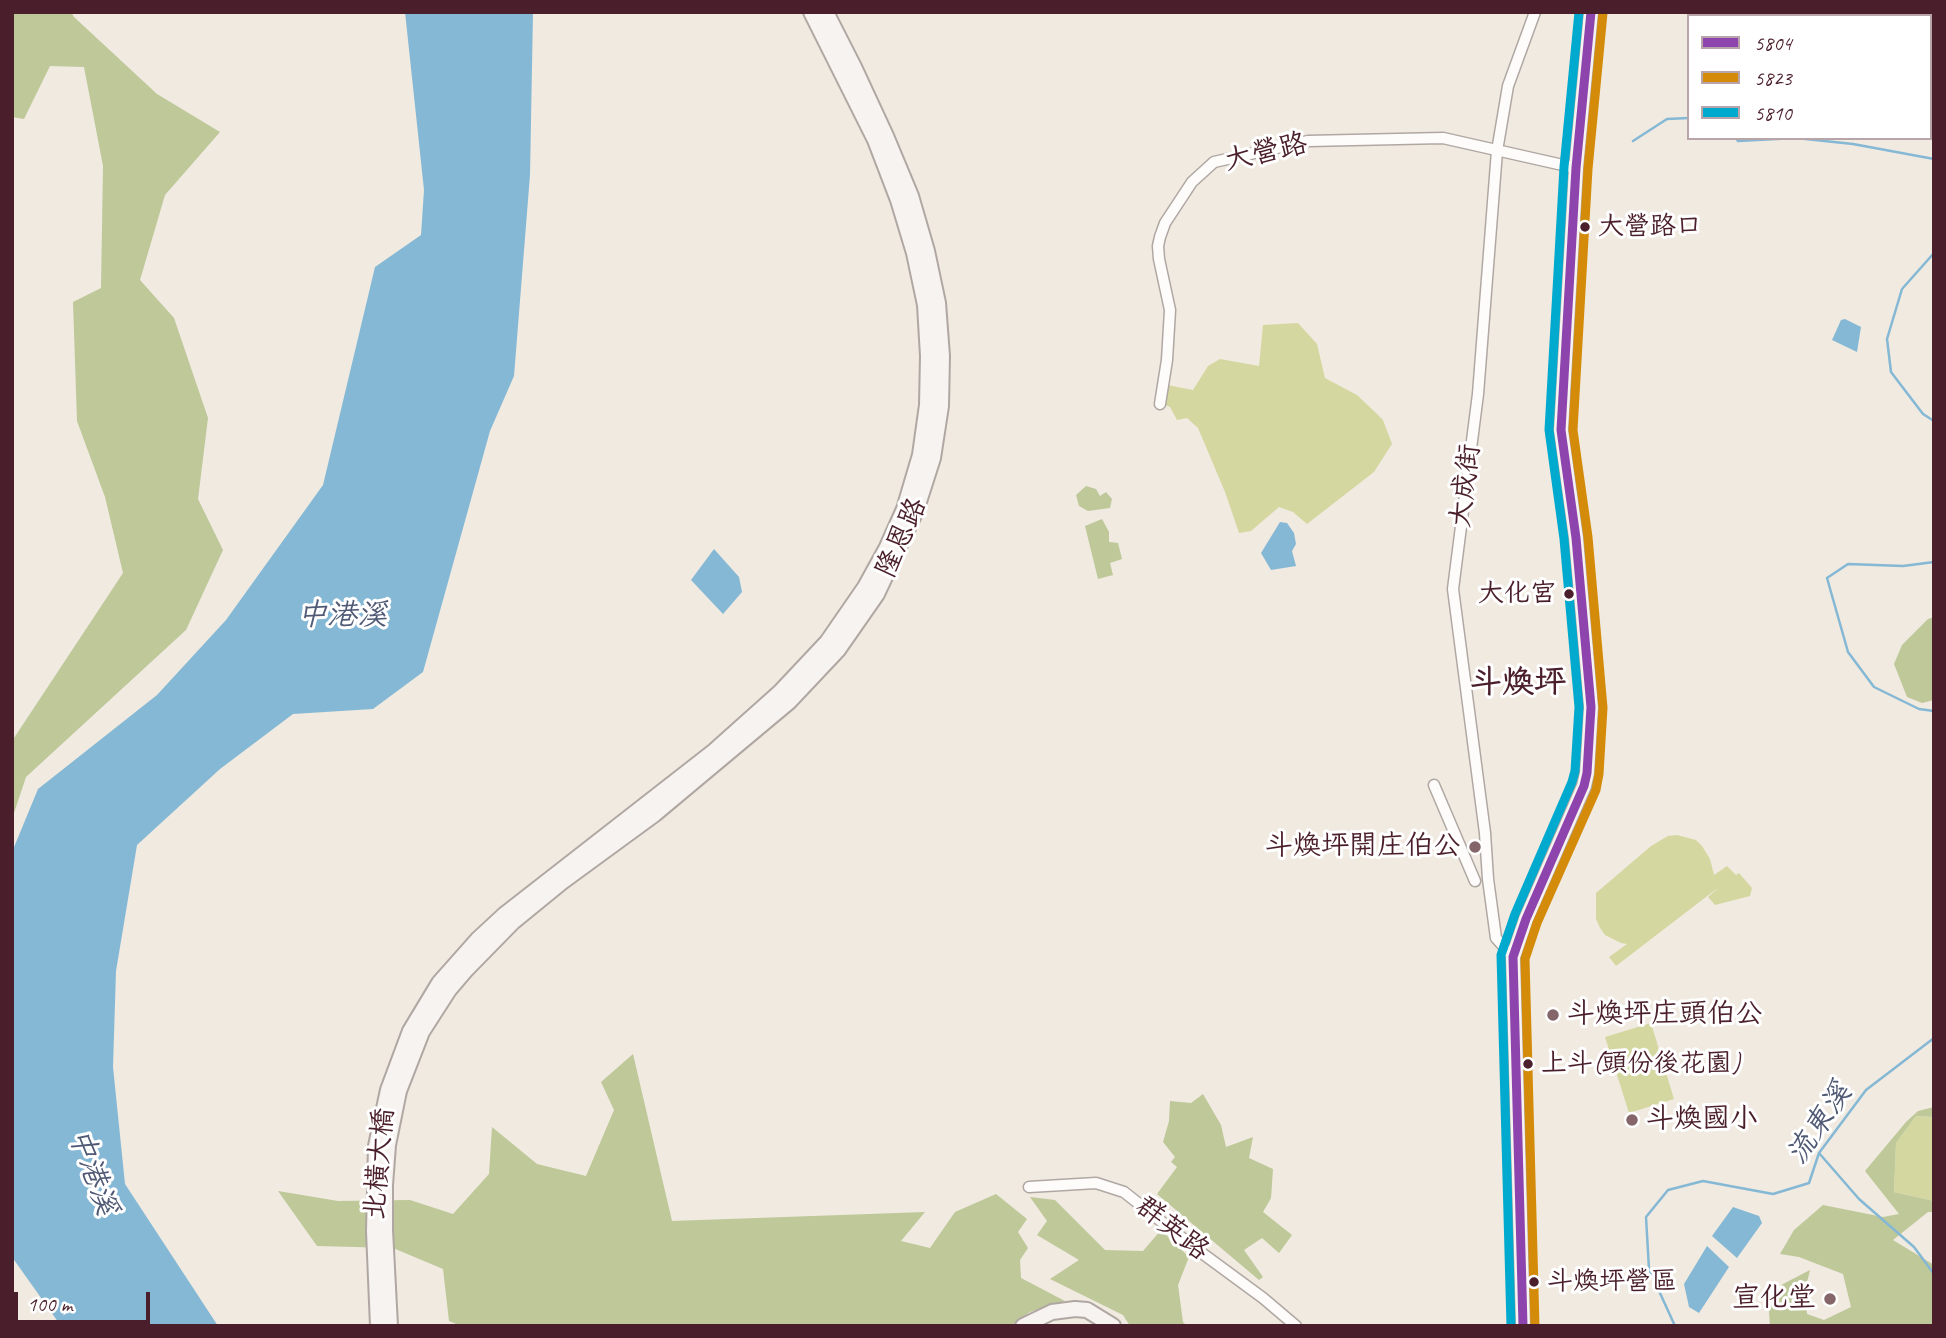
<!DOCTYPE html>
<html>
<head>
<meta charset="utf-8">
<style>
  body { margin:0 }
  #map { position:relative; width:1946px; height:1338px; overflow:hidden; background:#f0eae0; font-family:Caveat,sans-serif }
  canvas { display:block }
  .frame { position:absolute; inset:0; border:14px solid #4a1f2b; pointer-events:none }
  .legend { position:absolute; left:1687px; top:14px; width:245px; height:126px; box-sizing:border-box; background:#fff; border:2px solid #b7a5aa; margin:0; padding:9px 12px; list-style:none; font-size:21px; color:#4a1f2b }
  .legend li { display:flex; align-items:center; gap:14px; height:35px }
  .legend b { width:35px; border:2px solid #b7a5aa }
  .scale { position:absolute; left:14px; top:1292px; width:136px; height:32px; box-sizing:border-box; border:4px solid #4a1f2b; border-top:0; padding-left:9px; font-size:21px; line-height:24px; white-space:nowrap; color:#4a1f2b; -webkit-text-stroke:5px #fff; paint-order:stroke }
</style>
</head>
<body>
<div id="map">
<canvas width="1946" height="1338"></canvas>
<div class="frame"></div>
<ul class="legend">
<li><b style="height:9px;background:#8e44ad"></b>5804</li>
<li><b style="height:9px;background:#d48b09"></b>5823</li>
<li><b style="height:9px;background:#00a9ce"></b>5810</li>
</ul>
<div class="scale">100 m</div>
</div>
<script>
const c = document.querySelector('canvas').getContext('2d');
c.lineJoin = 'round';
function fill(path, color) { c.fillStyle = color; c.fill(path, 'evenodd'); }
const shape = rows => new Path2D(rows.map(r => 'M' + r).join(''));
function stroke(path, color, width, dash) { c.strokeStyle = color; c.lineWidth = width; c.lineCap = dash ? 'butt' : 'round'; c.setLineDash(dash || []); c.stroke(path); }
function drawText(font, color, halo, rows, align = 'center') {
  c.font = font + ' Caveat,"LXGW WenKai TC",sans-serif'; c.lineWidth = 6; c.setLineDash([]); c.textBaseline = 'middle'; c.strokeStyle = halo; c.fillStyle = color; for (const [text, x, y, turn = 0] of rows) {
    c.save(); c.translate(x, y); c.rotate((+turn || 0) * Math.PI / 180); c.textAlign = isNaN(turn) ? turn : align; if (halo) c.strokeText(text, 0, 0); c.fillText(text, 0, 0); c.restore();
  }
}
fill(shape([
  [1298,323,1317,344,1325,378,1357,395,1376,413,1383,420,1392,444,1374,472,1307,524,1293,512,1279,507,1251,531,1239,533,1225,492,1198,428,1187,418,1177,420,1170,407,1163,404,1167,385,1193,390,1208,366,1220,359,1259,366,1263,325],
  [1677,835,1696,840,1702,846,1710,859,1714,875,1727,866,1736,875,1739,873,1752,888,1750,896,1715,905,1708,897,1719,887,1616,966,1609,957,1627,944,1621,943,1605,935,1600,928,1596,919,1596,893,1651,846,1668,836],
  [1651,1023,1674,1099,1629,1113,1605,1037],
  [1916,1116,1934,1117,1934,1201,1894,1192,1896,1143]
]), '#d4d8a0');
fill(shape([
  [12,12,71,12,74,17,157,94,220,132,165,195,140,280,174,318,208,418,198,499,223,550,186,630,26,777,12,819,12,741,123,573,105,497,77,421,73,302,101,288,103,166,84,67,50,66,24,119,12,117],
  [1086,486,1096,489,1100,496,1106,492,1112,499,1110,508,1088,511,1079,506,1076,495],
  [1102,519,1109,532,1109,542,1118,543,1122,559,1110,563,1113,575,1098,579,1085,526],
  [1934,617,1934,700,1922,703,1907,697,1894,664,1902,645,1928,619],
  [633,1054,672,1221,925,1212,901,1241,930,1248,955,1212,996,1194,1027,1219,1018,1232,1028,1248,1020,1260,1021,1278,1065,1301,1030,1312,1011,1326,461,1326,449,1321,443,1269,393,1248,317,1246,278,1191,338,1201,410,1200,453,1214,489,1174,492,1127,537,1164,586,1176,614,1110,601,1082],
  [1203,1094,1221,1125,1226,1147,1253,1137,1249,1158,1273,1169,1271,1198,1263,1212,1292,1235,1279,1253,1262,1238,1244,1250,1263,1277,1259,1280,1157,1194,1177,1167,1171,1162,1175,1157,1163,1142,1169,1121,1170,1101,1191,1103],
  [1934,1107,1934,1117,1916,1116,1896,1143,1894,1192,1934,1201,1934,1212,1928,1212,1893,1240,1934,1265,1934,1326,1770,1326,1768,1298,1783,1284,1810,1270,1805,1291,1807,1314,1824,1320,1851,1307,1843,1274,1799,1257,1780,1254,1794,1230,1823,1205,1883,1217,1899,1214,1865,1171,1906,1122,1918,1111],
  [1030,1197,1055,1200,1105,1250,1143,1251,1161,1230,1189,1257,1178,1285,1183,1322,1187,1326,1130,1326,1123,1315,1050,1279,1079,1260,1037,1235,1047,1221]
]), '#bec899');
fill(shape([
  [405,12,533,12,530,175,514,376,490,431,423,672,373,709,293,714,220,769,137,845,116,971,113,1067,125,1184,218,1326,61,1326,12,1257,12,852,38,789,157,695,226,620,323,485,375,267,421,235,424,190],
  [1845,319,1861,327,1857,352,1832,340,1841,320],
  [1280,522,1287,523,1294,533,1296,544,1292,551,1296,566,1271,570,1261,553],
  [714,549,739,577,742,592,723,614,691,580],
  [1733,1207,1759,1216,1762,1223,1737,1258,1712,1236],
  [1707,1246,1729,1267,1699,1313,1689,1307,1684,1284]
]), '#85b8d5');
stroke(shape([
  [1743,16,1743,12],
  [1736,138,1738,141,1796,138,1853,144,1934,159],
  [1633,141,1667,119,1689,118],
  [1934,253,1902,289,1887,339,1891,372,1923,414,1934,421],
  [1934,562,1903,566,1848,564,1827,578,1848,652,1874,687,1919,709,1934,711],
  [1819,1153,1859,1199,1914,1247,1934,1274],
  [1675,1326,1649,1269,1646,1217,1668,1190,1703,1181,1773,1194,1809,1183,1819,1153,1866,1090,1934,1038]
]), '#85b8d5', 2.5);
const street = shape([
  [1160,404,1167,360,1170,310,1159,259,1158,246,1160,237,1165,223,1192,182,1214,162,1308,141,1443,138,1576,168],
  [1434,785,1475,881],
  [1513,957,1496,938,1488,879,1485,833,1453,589,1478,394,1497,151,1508,86,1535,12],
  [1029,1187,1096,1183,1124,1192,1195,1248,1263,1298,1296,1326]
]);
const secondary = shape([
  [378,1326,374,1231,376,1146,388,1090,410,1031,439,983,478,939,505,914,714,751,780,692,827,642,865,587,887,547,904,509,920,455,927,405,928,356,925,305,914,253,898,200,875,140,811,12],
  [390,1326,385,1230,385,1185,388,1145,399,1091,422,1032,449,990,466,970,513,922,562,882,655,814,789,702,838,650,877,594,916,511,933,458,941,406,942,356,938,303,927,251,911,196,886,136,854,67,826,12],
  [1023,1326,1052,1312,1075,1309,1087,1310,1113,1326],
  [1523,1326,1513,957,1526,919,1584,786,1587,773,1589,741,1591,707,1576,538,1561,430,1576,168,1591,12]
]);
stroke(street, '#b0a7a3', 13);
stroke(secondary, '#b0a7a3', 18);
stroke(street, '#fdfcfa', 10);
stroke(secondary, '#f7f3f0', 14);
stroke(shape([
  [1523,1326,1513,957,1526,919,1584,786,1587,773,1591,707,1576,538,1561,430,1576,168,1591,12]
]), '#8e44ad', 9);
stroke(shape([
  [1535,1326,1525,959,1537,923,1596,790,1599,774,1603,708,1588,537,1573,430,1588,169,1603,13]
]), '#d48b09', 9);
stroke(shape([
  [1511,1326,1501,955,1515,914,1572,782,1575,771,1579,707,1564,539,1549,430,1564,167,1579,12]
]), '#00a9ce', 9);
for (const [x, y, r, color] of [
  [1585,227,6,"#4a1f2b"],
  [1569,594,6,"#4a1f2b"],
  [1475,847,7,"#84666a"],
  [1553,1015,7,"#84666a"],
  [1528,1064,6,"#4a1f2b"],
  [1632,1120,7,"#84666a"],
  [1534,1282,6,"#4a1f2b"],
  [1830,1299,7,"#84666a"]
]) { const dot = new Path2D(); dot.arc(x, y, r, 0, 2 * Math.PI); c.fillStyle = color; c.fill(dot); stroke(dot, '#fff', 2.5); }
drawText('26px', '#4a1f2b', '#fff', [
  ["大營路口",1598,227],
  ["大化宮",1556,594,"right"],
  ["上斗(頭份後花園)",1541,1064],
  ["斗煥坪營區",1547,1282]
], 'left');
drawText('28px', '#4a1f2b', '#fff', [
  ["大營路",1266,153,-13],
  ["大成街",1466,486,-83],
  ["隆恩路",902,538,-66],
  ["北橫大橋",380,1164,-85],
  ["群英路",1172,1229,38]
]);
drawText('28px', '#4a1f2b', '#fff', [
  ["斗煥坪開庄伯公",1461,847],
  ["斗煥坪庄頭伯公",1567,1015,"left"],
  ["斗煥國小",1646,1120,"left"],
  ["宣化堂",1816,1299]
], 'right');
drawText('italic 30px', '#505a75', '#fff', [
  ["中港溪",342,616],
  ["流東溪",1820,1124,-56],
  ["中港溪",92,1172,70]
]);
drawText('bold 32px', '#4a1f2b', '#fff', [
  ["斗煥坪",1518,684]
]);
</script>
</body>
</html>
